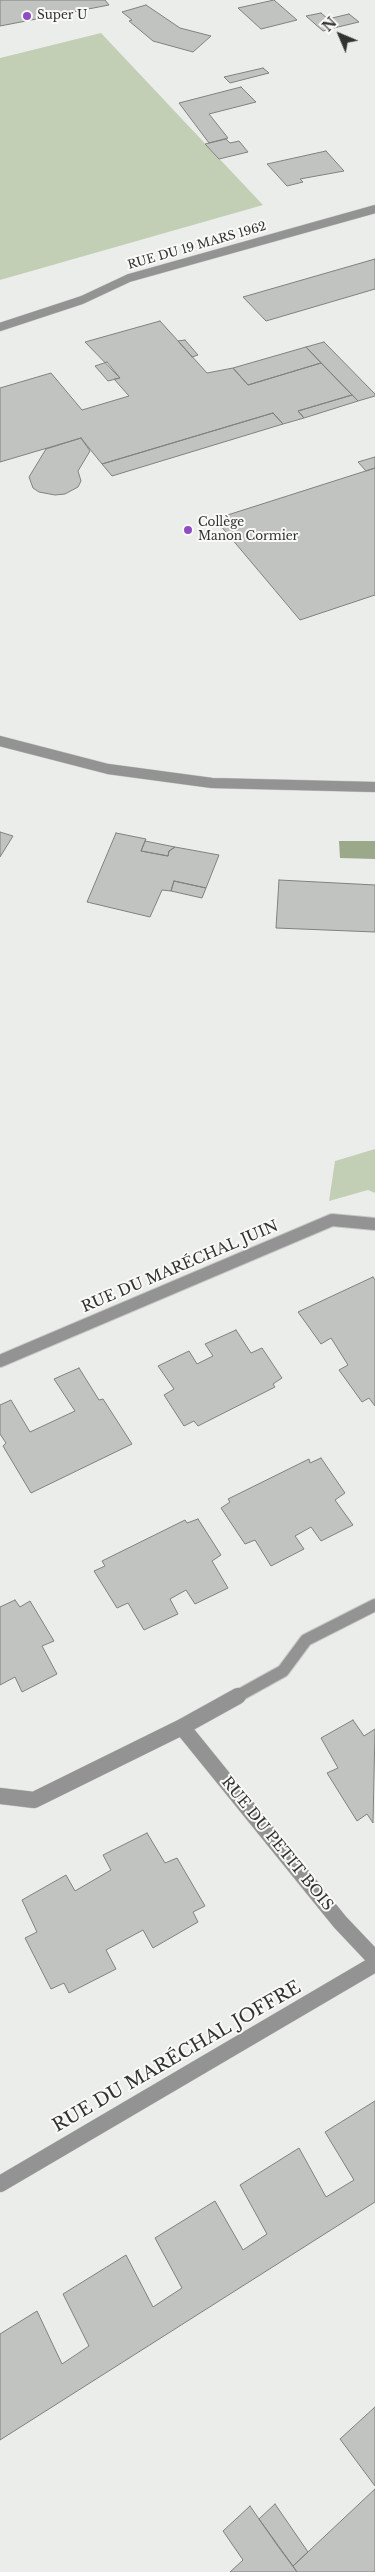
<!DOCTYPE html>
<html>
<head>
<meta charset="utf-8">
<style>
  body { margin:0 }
  #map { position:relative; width:375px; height:2572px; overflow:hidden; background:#ebedea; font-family:"Libre Baskerville",serif }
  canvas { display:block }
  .north { position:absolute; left:315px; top:10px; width:50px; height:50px; -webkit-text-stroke:4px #f9faf7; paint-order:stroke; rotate:315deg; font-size:14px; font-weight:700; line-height:20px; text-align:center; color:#313231 }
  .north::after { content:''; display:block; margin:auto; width:18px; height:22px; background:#313231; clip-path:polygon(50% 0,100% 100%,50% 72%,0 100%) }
</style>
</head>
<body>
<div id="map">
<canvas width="375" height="2572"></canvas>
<div class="north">N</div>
</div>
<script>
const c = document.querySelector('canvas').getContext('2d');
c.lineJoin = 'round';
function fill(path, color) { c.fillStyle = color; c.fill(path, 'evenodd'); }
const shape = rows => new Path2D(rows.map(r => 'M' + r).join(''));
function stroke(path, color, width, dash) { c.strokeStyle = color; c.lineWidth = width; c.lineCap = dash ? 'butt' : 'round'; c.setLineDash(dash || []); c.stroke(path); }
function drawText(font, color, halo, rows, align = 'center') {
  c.font = font + ' "Libre Baskerville",serif'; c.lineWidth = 4; c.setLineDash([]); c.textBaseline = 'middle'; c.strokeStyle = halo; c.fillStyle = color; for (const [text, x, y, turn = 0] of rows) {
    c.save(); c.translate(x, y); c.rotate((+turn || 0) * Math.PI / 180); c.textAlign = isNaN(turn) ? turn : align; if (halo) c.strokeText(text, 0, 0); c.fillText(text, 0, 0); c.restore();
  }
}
fill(shape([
  [101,33,263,205,0,280,0,58],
  [375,1149,375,1193,368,1190,329,1201,335,1161]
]), '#c3cfb5');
fill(shape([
  [339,841,375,841,375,859,340,858]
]), '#9ba88a');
const building = shape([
  [0,0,105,0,109,5,0,26,0,0],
  [274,0,297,20,261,29,238,8,274,0],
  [146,5,180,28,211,36,193,52,153,41,129,21,132,20,122,12,146,5],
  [321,13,328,19,338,27,323,31,306,16,321,13],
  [349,14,359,22,338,27,328,19,349,14],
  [263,68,269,73,230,83,224,77,263,68],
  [241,87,256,102,209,114,228,138,209,143,179,103,241,87],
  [226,139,230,143,239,141,248,152,219,159,205,144,226,139],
  [326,151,344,171,300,179,303,182,287,186,267,164,326,151],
  [375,259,375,289,266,321,243,297,375,259],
  [160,321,207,373,233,368,248,385,321,363,352,395,298,411,304,418,283,424,273,413,102,464,81,438,0,462,0,388,51,373,82,410,129,396,114,379,120,378,85,342,160,321],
  [185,340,198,355,192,357,178,341,185,340],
  [324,342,375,394,375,396,358,401,306,347,324,342],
  [306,347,321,363,248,385,233,368,306,347],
  [107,362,120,378,108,381,95,366,107,362],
  [352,395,358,401,304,418,298,411,352,395],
  [273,413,283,424,112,476,102,464,273,413],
  [81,438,90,451,78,471,81,481,78,487,65,494,55,495,39,492,33,488,29,477,46,449,81,438],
  [375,457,375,468,366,471,358,462,375,457],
  [375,468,375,595,300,620,215,519,375,468],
  [0,832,13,836,0,857,0,832],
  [116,833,146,839,141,851,168,856,169,851,175,847,219,855,206,888,174,881,171,891,162,890,150,917,87,902,116,833],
  [145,841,175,847,169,851,168,856,141,851,145,841],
  [279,880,375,885,375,932,276,928,279,880],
  [174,881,206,888,202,898,171,891,174,881],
  [373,1277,375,1280,375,1406,369,1398,362,1402,339,1370,348,1365,331,1338,321,1344,298,1312,373,1277],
  [236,1330,251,1353,262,1348,282,1378,273,1384,275,1387,198,1426,194,1421,184,1426,164,1395,174,1389,158,1366,189,1351,197,1364,213,1356,205,1344,236,1330],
  [79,1368,99,1400,103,1399,132,1444,31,1493,3,1446,6,1443,0,1434,0,1405,11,1400,30,1432,75,1411,54,1379,79,1368],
  [321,1458,345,1493,335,1500,353,1525,321,1541,311,1527,295,1536,304,1549,271,1566,255,1540,245,1544,221,1508,230,1502,228,1499,309,1459,310,1463,321,1458],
  [198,1519,221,1555,212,1561,228,1588,195,1604,186,1590,170,1599,178,1614,144,1630,128,1603,117,1608,94,1571,105,1566,102,1561,185,1520,187,1523,198,1519],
  [15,1600,20,1607,30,1601,54,1641,42,1646,57,1674,22,1692,15,1677,0,1685,0,1607,15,1600],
  [353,1720,364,1736,375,1729,373,1823,367,1814,357,1821,327,1773,338,1768,321,1738,353,1720],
  [147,1833,165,1863,177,1858,205,1906,193,1912,198,1922,153,1948,143,1930,106,1950,116,1969,69,1993,64,1983,51,1989,25,1938,37,1932,22,1900,66,1875,75,1891,111,1870,103,1855,147,1833],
  [375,2101,375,2202,0,2440,0,2334,37,2311,62,2364,89,2346,63,2294,126,2255,153,2307,182,2288,155,2238,215,2201,243,2250,267,2234,240,2185,299,2148,326,2197,354,2180,325,2132,375,2101],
  [375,2407,375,2486,340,2439,375,2407],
  [375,2489,375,2572,297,2572,293,2566,375,2489],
  [275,2504,308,2552,293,2566,259,2519,275,2504],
  [250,2506,277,2545,297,2572,230,2572,243,2560,223,2531,250,2506]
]);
fill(building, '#c1c3c0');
stroke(building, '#81827f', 1);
const minorFar3 = shape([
  [0,327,82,300,129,278,375,209]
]);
const minorFar2 = shape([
  [0,741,108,769,212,783,375,787]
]);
const minorFar1 = shape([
  [0,1361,332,1220,375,1224],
  [236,1697,283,1671,306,1640,375,1605]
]);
const minor = shape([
  [182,1727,340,1922,375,1959],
  [0,1796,34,1800,182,1727,238,1696],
  [0,2184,375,1964]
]);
stroke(minorFar3, '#c6c8c5', 9);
stroke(minorFar2, '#c6c8c5', 11);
stroke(minorFar1, '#c6c8c5', 14);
stroke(minor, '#c6c8c5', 17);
stroke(minorFar3, '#929392', 8);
stroke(minorFar2, '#929392', 10);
stroke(minorFar1, '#929392', 12);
stroke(minor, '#929392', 16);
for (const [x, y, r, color] of [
  [27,16,5,"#8e4dc2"],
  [188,530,5,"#8e4dc2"]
]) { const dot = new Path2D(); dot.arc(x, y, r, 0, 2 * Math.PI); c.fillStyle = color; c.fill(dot); stroke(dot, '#f9faf7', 2); }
drawText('12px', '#313231', '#f9faf7', [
  ["Super U",37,16],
  ["Collège",198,523],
  ["Manon Cormier",198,537]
], 'left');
drawText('12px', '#313231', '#f9faf7', [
  ["RUE DU 19 MARS 1962",197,246,-16]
]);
drawText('15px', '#313231', '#f9faf7', [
  ["RUE DU MARÉCHAL JUIN",180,1267,-23],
  ["RUE DU PETIT BOIS",277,1844,51]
]);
drawText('18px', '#313231', '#f9faf7', [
  ["RUE DU MARÉCHAL JOFFRE",177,2057,-30]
]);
</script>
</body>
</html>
